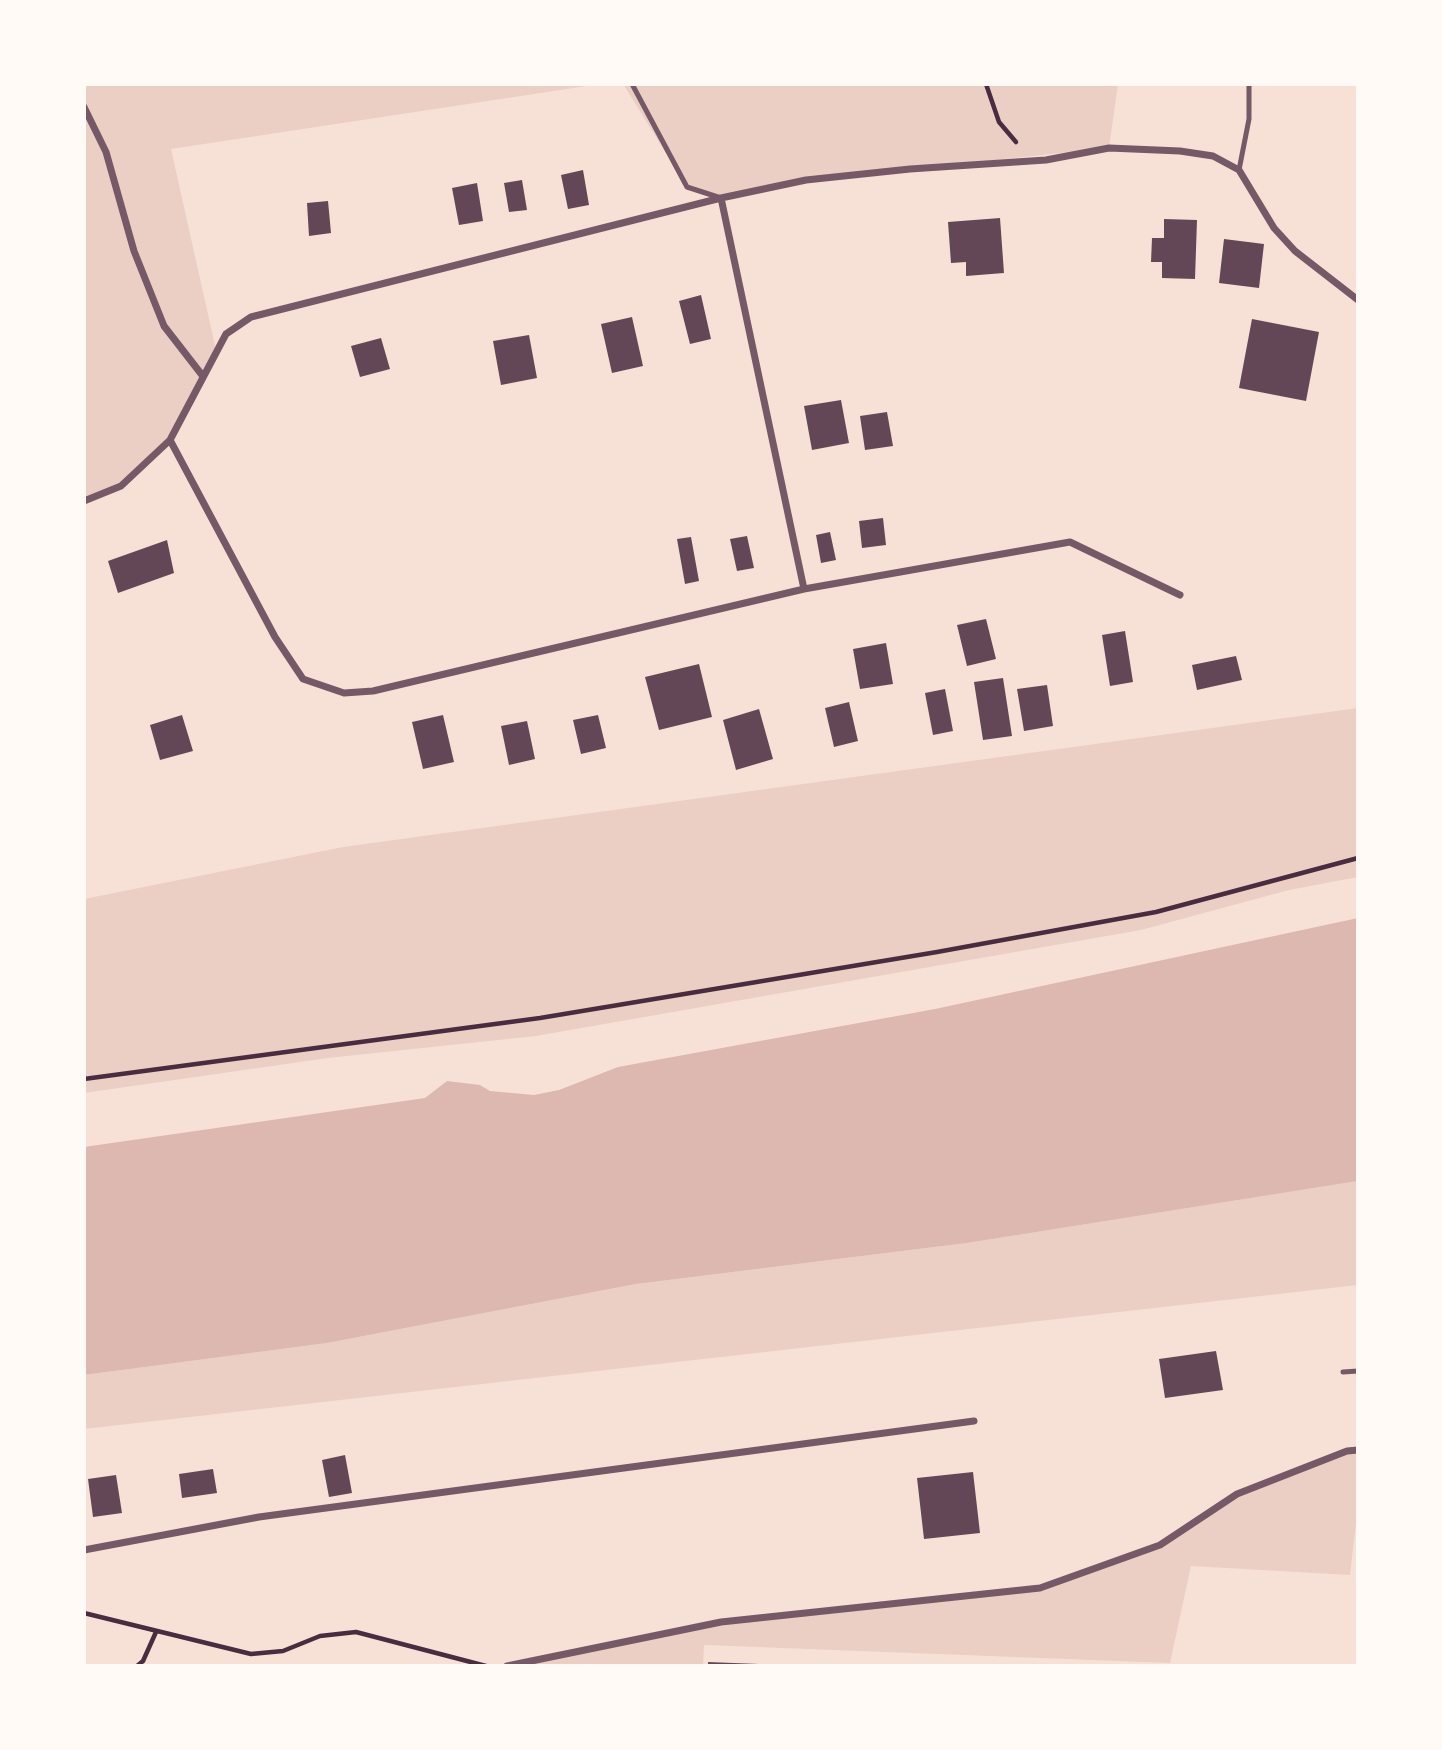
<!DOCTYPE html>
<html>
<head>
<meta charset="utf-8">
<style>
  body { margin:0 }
  #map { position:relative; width:1442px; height:1750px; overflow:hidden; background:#f7e1d7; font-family:Mulish,sans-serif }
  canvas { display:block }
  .frame { position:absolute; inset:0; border:86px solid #fffaf5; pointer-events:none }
</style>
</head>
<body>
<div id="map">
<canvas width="1442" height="1750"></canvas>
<div class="frame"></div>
</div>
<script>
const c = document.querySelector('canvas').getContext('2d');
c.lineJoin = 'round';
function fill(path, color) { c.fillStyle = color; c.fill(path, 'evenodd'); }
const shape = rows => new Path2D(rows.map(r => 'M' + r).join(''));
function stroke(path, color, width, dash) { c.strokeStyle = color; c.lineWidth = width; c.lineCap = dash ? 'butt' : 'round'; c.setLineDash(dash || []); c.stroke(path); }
fill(shape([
  [84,84,600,84,171,149,216,350,170,440,121,486,84,501],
  [623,84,1118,84,1109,148,806,180,721,198,687,187],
  [1358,708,1358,877,1289,890,1141,930,536,1036,328,1058,84,1093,84,899,343,847],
  [1358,1181,1358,1285,84,1429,84,1375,327,1343,636,1284,967,1243],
  [1358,1450,1358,1506,1350,1575,1191,1566,1170,1663,704,1645,703,1666,507,1666,721,1622,1040,1588,1160,1545,1237,1494]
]), '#ebcfc5');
fill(shape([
  [1358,918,1358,1181,967,1243,636,1284,327,1343,84,1375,84,1147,425,1098,447,1081,480,1085,490,1091,534,1095,559,1090,618,1067,935,1009]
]), '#dcb8b0');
fill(shape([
  [583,170,589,205,568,209,561,175],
  [522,180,527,210,509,212,504,183],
  [477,183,483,221,459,225,452,188],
  [328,201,331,233,309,236,307,203],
  [1000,218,1004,273,966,276,966,262,951,263,948,222],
  [1164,219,1197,220,1195,279,1162,278,1162,262,1151,262,1152,238,1164,238],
  [1224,239,1264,244,1259,288,1219,283],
  [701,295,711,339,690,344,679,301],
  [632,317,643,366,612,373,601,324],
  [1252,319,1319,332,1306,401,1239,388],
  [529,335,537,378,501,385,493,341],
  [381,338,390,369,360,377,351,346],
  [841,400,849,443,812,450,804,406],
  [887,412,893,446,865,450,860,416],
  [883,518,886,545,862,548,859,521],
  [830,532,836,560,821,563,816,535],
  [747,536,754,568,737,571,730,539],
  [691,537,699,581,685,584,677,539],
  [167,540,174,573,118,593,108,561],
  [986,619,996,659,967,666,957,625],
  [1125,631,1133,682,1110,686,1102,635],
  [886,643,893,684,860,689,853,649],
  [1236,656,1242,680,1197,690,1192,665],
  [699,664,712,717,659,730,645,677],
  [1003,678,1012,736,983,740,974,682],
  [1047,685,1053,726,1024,731,1017,689],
  [945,689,953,731,933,735,925,693],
  [849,702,858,741,834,747,825,708],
  [759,709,773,759,736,770,723,720],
  [182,715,193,751,160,760,150,725],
  [443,715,454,762,423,769,412,722],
  [598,715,606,748,581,754,573,720],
  [527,721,535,759,509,765,501,726],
  [1216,1351,1223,1390,1165,1398,1159,1359],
  [345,1455,352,1493,329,1497,322,1460],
  [213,1469,217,1493,182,1498,179,1474],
  [973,1472,980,1533,924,1539,917,1478],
  [116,1475,122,1513,93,1517,88,1479],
  [708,1662,759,1664,759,1666,708,1666]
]), '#644757');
stroke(shape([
  [986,84,999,122,1016,142],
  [84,1079,540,1018,937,952,1156,912,1358,858],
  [84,1613,251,1654,283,1651,320,1636,356,1632,486,1666],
  [137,1666,143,1661,156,1632]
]), '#4a2c40', 4.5);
stroke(shape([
  [632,84,687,187,721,198],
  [1239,170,1249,119,1249,84],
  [1343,1372,1358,1371]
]), '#755966', 5);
stroke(shape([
  [84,107,106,152,134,251,164,326,202,375],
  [721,198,804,589],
  [170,440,275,637,303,679,344,693,373,691,804,589,1070,542,1180,595],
  [84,501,121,486,170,440,226,334,251,317,721,198,806,180,910,169,1046,160,1109,148,1180,151,1213,156,1239,170,1274,228,1295,251,1358,300],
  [84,1550,259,1517,974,1421],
  [507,1666,721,1622,1040,1588,1160,1545,1237,1494,1347,1451,1358,1450]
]), '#755966', 7);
</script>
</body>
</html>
